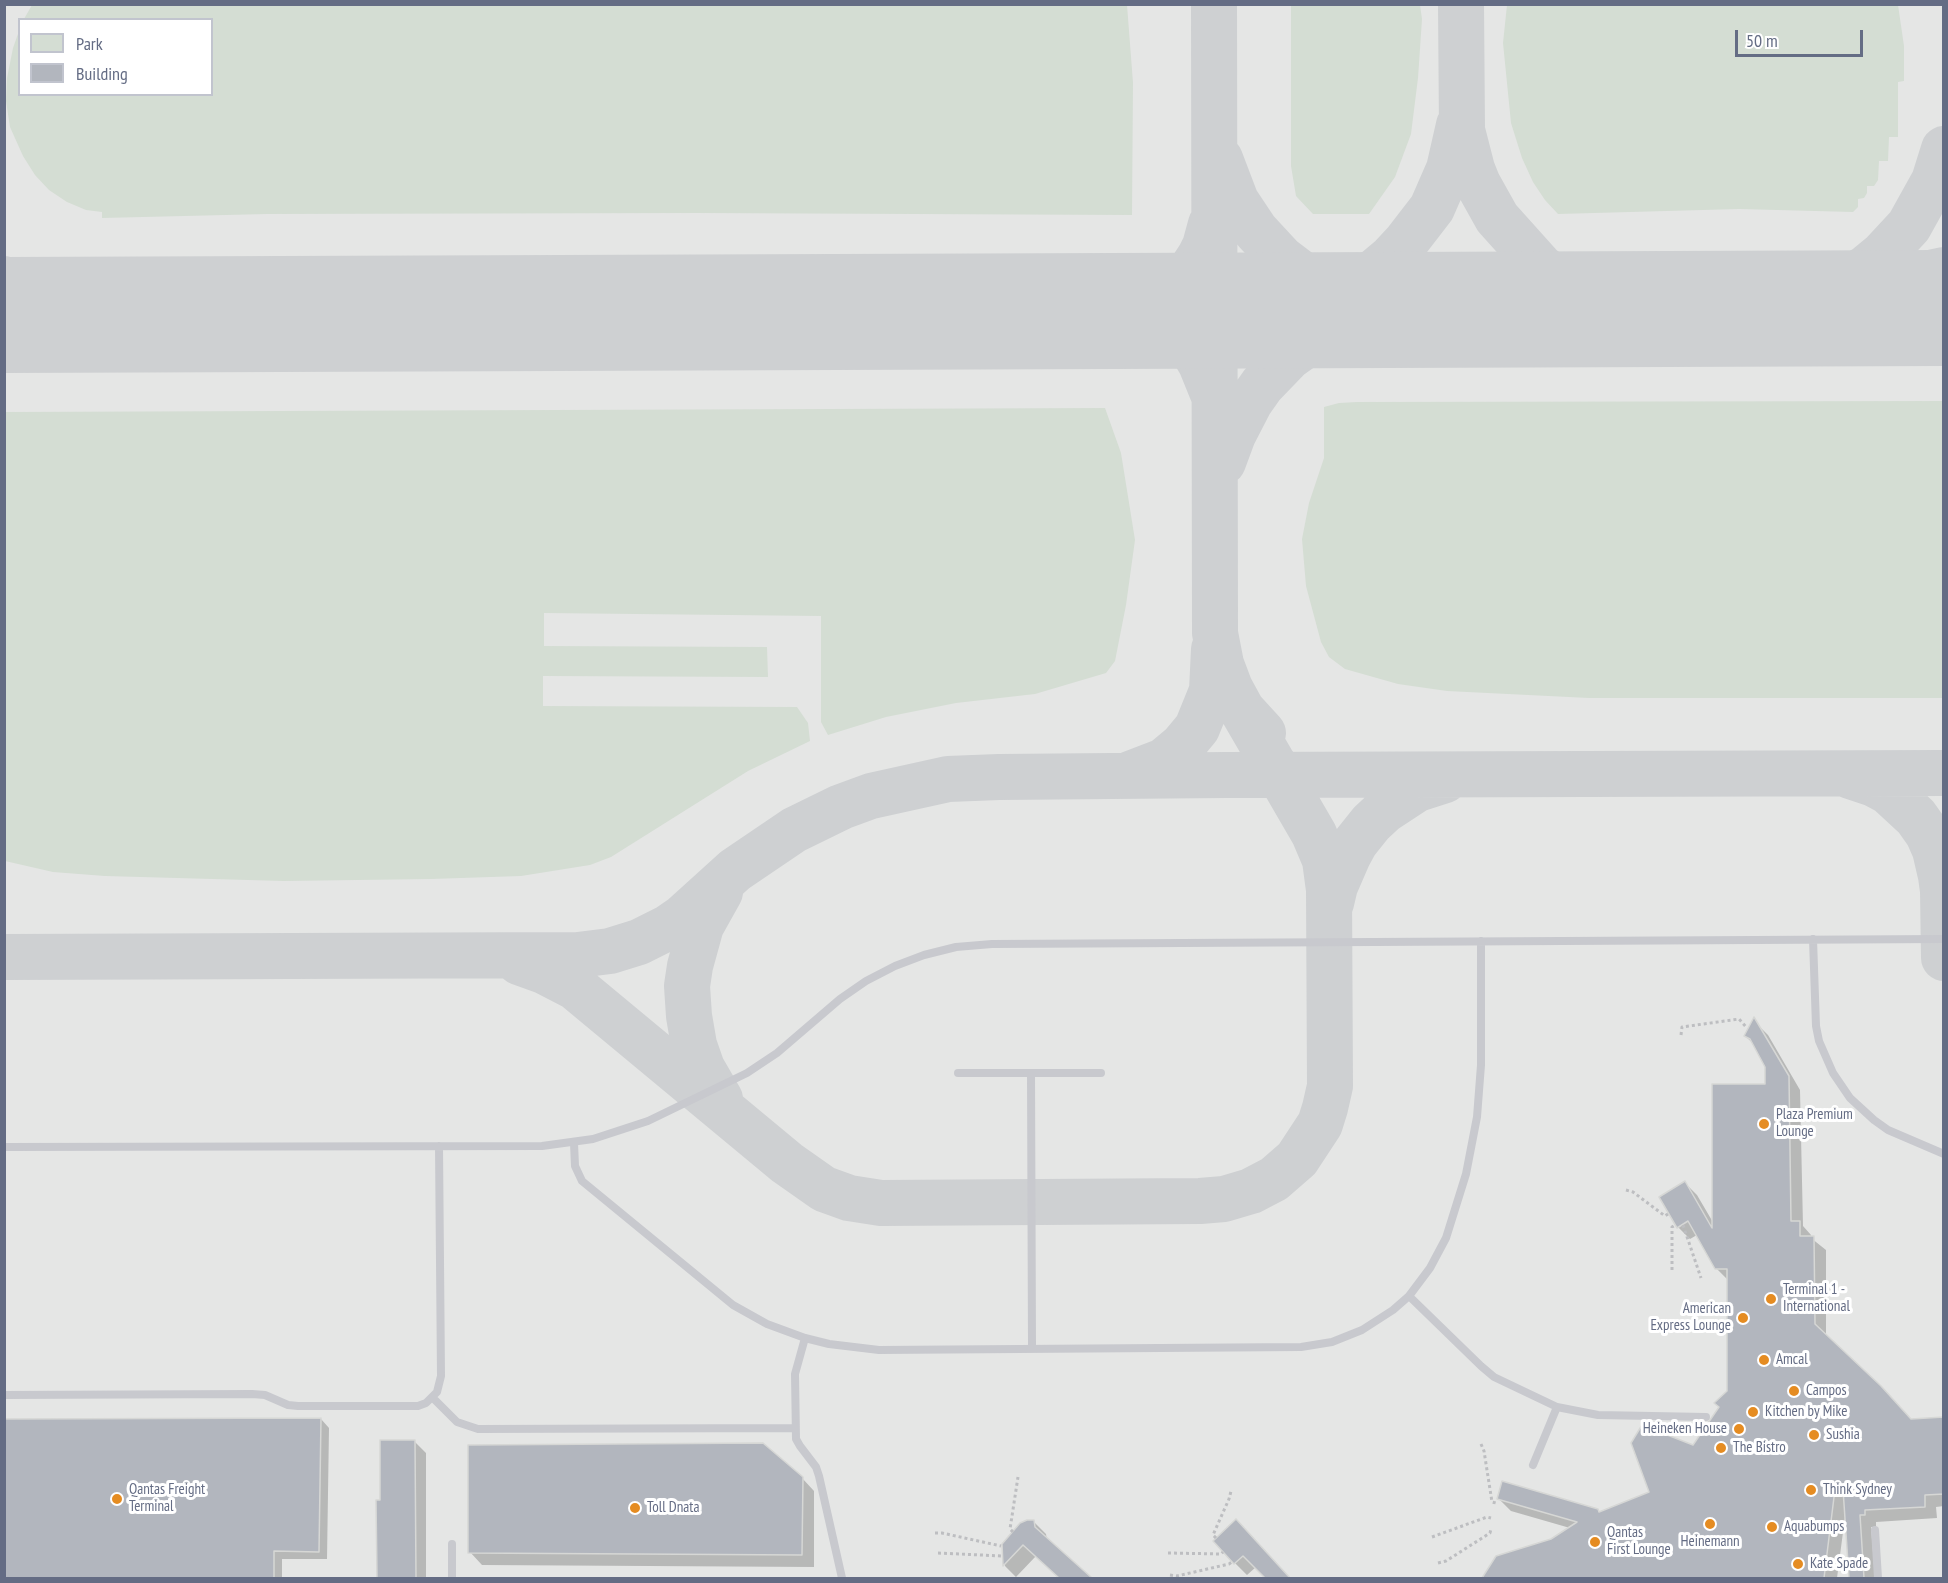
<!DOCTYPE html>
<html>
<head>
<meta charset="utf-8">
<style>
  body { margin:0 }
  #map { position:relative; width:1948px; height:1583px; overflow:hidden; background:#f5f6f2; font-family:"PT Sans Narrow",sans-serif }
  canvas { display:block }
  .frame { position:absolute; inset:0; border:6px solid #646c84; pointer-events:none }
  .legend { position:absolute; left:18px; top:18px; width:195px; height:78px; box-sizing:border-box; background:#fff; border:2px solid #c1c4ce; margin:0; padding:8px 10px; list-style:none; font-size:18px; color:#646c84 }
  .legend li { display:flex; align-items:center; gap:12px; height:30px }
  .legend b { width:30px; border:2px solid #c1c4ce }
  .scale { position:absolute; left:1735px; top:30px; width:128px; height:27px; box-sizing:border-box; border:3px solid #646c84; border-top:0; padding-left:8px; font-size:18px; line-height:21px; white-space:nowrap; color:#646c84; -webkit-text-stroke:4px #fff; paint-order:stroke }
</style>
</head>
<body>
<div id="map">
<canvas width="1948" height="1583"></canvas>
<div class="frame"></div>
<ul class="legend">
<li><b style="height:16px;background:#d4ddd3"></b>Park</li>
<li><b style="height:16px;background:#b2b6be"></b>Building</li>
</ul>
<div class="scale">50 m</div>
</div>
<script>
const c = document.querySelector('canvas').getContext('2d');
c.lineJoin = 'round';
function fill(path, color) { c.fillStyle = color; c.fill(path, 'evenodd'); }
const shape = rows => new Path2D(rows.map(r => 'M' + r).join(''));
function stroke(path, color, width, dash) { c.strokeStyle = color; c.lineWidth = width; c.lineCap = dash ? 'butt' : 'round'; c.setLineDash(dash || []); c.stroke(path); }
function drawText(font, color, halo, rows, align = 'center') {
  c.font = font + ' "PT Sans Narrow",sans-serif'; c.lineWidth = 6; c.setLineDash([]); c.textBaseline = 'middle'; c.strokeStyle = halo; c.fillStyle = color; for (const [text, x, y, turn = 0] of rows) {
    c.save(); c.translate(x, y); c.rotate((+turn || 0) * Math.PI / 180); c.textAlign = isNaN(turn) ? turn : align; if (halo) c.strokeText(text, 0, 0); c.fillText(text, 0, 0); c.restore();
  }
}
fill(shape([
  [5,5,1943,5,1943,1578,5,1578],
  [20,20,212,20,212,94,20,94]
]), '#e5e6e5');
fill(shape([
  [32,5,1127,5,1133,83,1132,215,697,213,267,214,102,218,102,212,86,210,67,202,49,190,35,175,23,156,10,127,6,101,7,78,13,48,19,31,20,94,212,94,212,20,24,19],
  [1291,5,1420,5,1422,19,1418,78,1411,134,1395,177,1369,214,1313,214,1296,196,1291,166],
  [1507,5,1898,5,1904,46,1904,81,1898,82,1898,137,1889,137,1888,161,1879,161,1878,180,1874,186,1867,186,1867,193,1864,198,1858,199,1858,207,1853,212,1739,209,1558,214,1545,200,1533,182,1522,158,1511,123,1503,43],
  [1943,401,1943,698,1589,698,1447,691,1398,684,1345,669,1329,657,1321,642,1306,586,1302,539,1309,503,1324,458,1324,407,1339,403,1357,402],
  [1105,408,1121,453,1135,540,1126,605,1115,661,1106,673,1035,694,956,703,886,717,828,735,821,722,821,616,544,613,544,646,767,647,768,677,543,676,543,706,797,707,808,723,810,741,748,771,611,857,590,865,521,876,431,879,284,881,105,876,53,872,5,861,5,412]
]), '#d4ddd3');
fill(shape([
  [1755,1022,1768,1035,1800,1090,1803,1226,1811,1235,1811,1238,1826,1250,1826,1337,1912,1421,1944,1419,1944,1506,1936,1507,1937,1518,1876,1522,1876,1527,1871,1527,1875,1578,1851,1578,1846,1517,1845,1517,1837,1578,1484,1578,1498,1556,1552,1540,1570,1528,1511,1511,1498,1498,1600,1513,1651,1493,1694,1447,1721,1407,1729,1391,1728,1280,1716,1268,1697,1235,1690,1239,1678,1227,1685,1183,1697,1195,1714,1224,1766,1086,1767,1067,1756,1046,1745,1036],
  [321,1419,329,1428,327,1559,282,1559,282,1578,4,1578,4,1420],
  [415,1442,426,1453,426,1578,378,1578,378,1502,382,1502],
  [802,1478,814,1491,814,1567,482,1565,470,1552],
  [1034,1522,1046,1534,1047,1540,1090,1578,1060,1578,1036,1556,1016,1577,1005,1566,1003,1545],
  [1248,1534,1289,1578,1267,1578,1256,1567,1247,1575,1235,1563]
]), '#0003');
stroke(shape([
  [1214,4,1215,633,1221,664,1230,688,1242,710,1263,733],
  [1461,4,1462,130,1472,169,1478,184,1497,218,1541,267,1555,278,1581,291,1610,301],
  [1220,159,1236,201,1256,231,1281,258,1306,277,1333,292,1364,304,1381,307,1442,308],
  [4,279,26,292,71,308,103,313,145,312],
  [1836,287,1866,268,1883,254,1909,226,1934,181,1944,149],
  [1563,306,1677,306,1790,296,1873,285,1944,270],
  [1080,308,1131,308,1158,299,1170,291,1187,276,1200,256,1205,246,1211,224],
  [1205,311,1215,308,1295,307,1313,303,1333,297,1367,278,1392,257,1405,243,1432,208,1449,169,1459,125],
  [1106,314,1132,314,1145,318,1181,339,1195,354,1201,364,1214,396],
  [1223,462,1233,435,1250,402,1262,385,1289,357,1320,335,1339,325,1367,315,1381,313],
  [1130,774,1164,761,1182,746,1197,728,1212,691,1214,649],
  [1850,776,1874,784,1889,792,1916,817,1928,834,1935,850,1941,876,1943,891,1944,868],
  [1943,891,1944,958],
  [1331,903,1335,886,1348,856,1355,843,1371,823,1385,810,1417,789,1445,780],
  [4,957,578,955,610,951,639,942,669,927,682,918,735,870,794,830,841,807,871,796,948,779,999,777,1226,775,1944,773],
  [519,962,544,971,575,987,787,1163,824,1189,849,1198,881,1203,1200,1201,1224,1199,1251,1191,1274,1179,1297,1159,1320,1124,1325,1108,1330,1086,1329,890,1325,860,1314,834,1242,710],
  [720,1099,702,1068,694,1045,689,1016,687,986,690,966,701,926,720,892]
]), '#ced0d2', 46);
stroke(shape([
  [4,315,1944,308]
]), '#ced0d2', 116);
const building = shape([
  [1754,1017,1789,1076,1791,1221,1800,1221,1800,1236,1814,1236,1815,1324,1881,1386,1911,1419,1944,1417,1944,1494,1925,1495,1925,1507,1865,1510,1865,1515,1860,1515,1864,1578,1849,1578,1843,1489,1835,1489,1824,1578,1482,1578,1496,1556,1551,1539,1577,1522,1497,1499,1502,1481,1598,1509,1599,1512,1649,1492,1631,1443,1642,1425,1693,1445,1719,1407,1714,1403,1727,1391,1727,1269,1715,1269,1688,1221,1677,1228,1659,1197,1685,1181,1712,1228,1712,1084,1765,1084,1765,1067,1750,1039,1744,1036,1754,1017],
  [321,1418,319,1552,274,1551,274,1578,4,1578,4,1419,321,1418],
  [380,1440,415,1440,416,1578,377,1578,376,1500,380,1500,380,1440],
  [763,1443,803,1477,802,1555,468,1553,468,1445,763,1443],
  [1236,1519,1290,1578,1265,1578,1243,1556,1234,1564,1213,1541,1236,1519],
  [1027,1520,1034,1520,1035,1527,1092,1578,1059,1578,1023,1545,1003,1566,1002,1544,1020,1523,1027,1520]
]);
fill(building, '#b2b6be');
stroke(building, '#d6d7d5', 1.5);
stroke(shape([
  [1681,1035,1682,1027,1739,1019,1747,1028],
  [1626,1190,1633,1192,1665,1216,1668,1214],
  [1683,1225,1701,1278],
  [1672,1270,1672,1227,1675,1225],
  [1481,1444,1484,1451,1492,1502,1496,1503],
  [1013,1532,1010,1529,1018,1477],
  [935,1533,942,1533,1001,1546],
  [1432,1537,1487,1517,1491,1518],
  [1216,1538,1213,1535,1229,1499,1231,1491],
  [938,1553,1002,1556],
  [1168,1553,1221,1554,1223,1552],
  [1438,1563,1446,1561,1490,1533,1491,1529],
  [1170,1575,1177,1576,1229,1564,1232,1562]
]), '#bdbec1', 3, [3, 3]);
stroke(shape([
  [1813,939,1816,1026,1819,1041,1833,1073,1850,1098,1874,1120,1888,1130,1944,1154],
  [958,1073,1101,1073],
  [1031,1073,1032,1348],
  [574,1143,575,1166,582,1181,733,1305,767,1324,805,1338,829,1344,879,1350,1301,1347,1332,1342,1362,1330,1393,1310,1409,1296,1430,1268,1446,1238,1466,1174,1477,1117,1481,1065,1481,941],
  [4,1147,542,1146,593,1139,648,1121,747,1073,777,1053,840,999,866,981,895,966,924,955,956,947,992,944,1944,939],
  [1409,1296,1481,1366,1494,1377,1557,1407,1598,1415,1706,1417],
  [805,1338,795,1374,796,1439,800,1446,816,1467,819,1476,842,1578],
  [4,1395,252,1394,265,1395,288,1405,298,1406,418,1406,426,1403,437,1392,441,1376,439,1146],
  [433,1398,457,1422,478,1429,795,1428],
  [1533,1465,1557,1407],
  [1875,1530,1878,1578],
  [452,1578,452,1544]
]), '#c8c9ce', 8);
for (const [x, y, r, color] of [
  [1764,1124,6,"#e58c22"],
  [1771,1299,6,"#e58c22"],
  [1743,1318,6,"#e58c22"],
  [1764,1360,6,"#e58c22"],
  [1794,1391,6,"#e58c22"],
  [1753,1412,6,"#e58c22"],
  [1739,1429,6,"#e58c22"],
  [1814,1435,6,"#e58c22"],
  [1721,1448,6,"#e58c22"],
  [1811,1490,6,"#e58c22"],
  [117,1499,6,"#e58c22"],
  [635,1508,6,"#e58c22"],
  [1710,1524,6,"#e58c22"],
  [1772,1527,6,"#e58c22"],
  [1595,1542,6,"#e58c22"],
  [1798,1564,6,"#e58c22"]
]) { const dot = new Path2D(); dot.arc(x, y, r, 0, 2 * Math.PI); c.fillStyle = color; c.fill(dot); stroke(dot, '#fff', 2); }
drawText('15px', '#646c84', '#fff', [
  ["Plaza Premium",1776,1115],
  ["Lounge",1776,1132],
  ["Terminal 1 -",1783,1290],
  ["International",1783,1307],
  ["American",1731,1309,"right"],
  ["Express Lounge",1731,1326,"right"],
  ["Amcal",1776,1360],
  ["Campos",1806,1391],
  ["Kitchen by Mike",1765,1412],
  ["Heineken House",1727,1429,"right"],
  ["Sushia",1826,1435],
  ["The Bistro",1733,1448],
  ["Qantas Freight",129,1490],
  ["Terminal",129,1507],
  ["Think Sydney",1823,1490],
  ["Toll Dnata",647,1508],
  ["Aquabumps",1784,1527],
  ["Qantas",1607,1533],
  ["First Lounge",1607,1550],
  ["Heinemann",1710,1542,"center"],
  ["Kate Spade",1810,1564]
], 'left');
</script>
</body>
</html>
